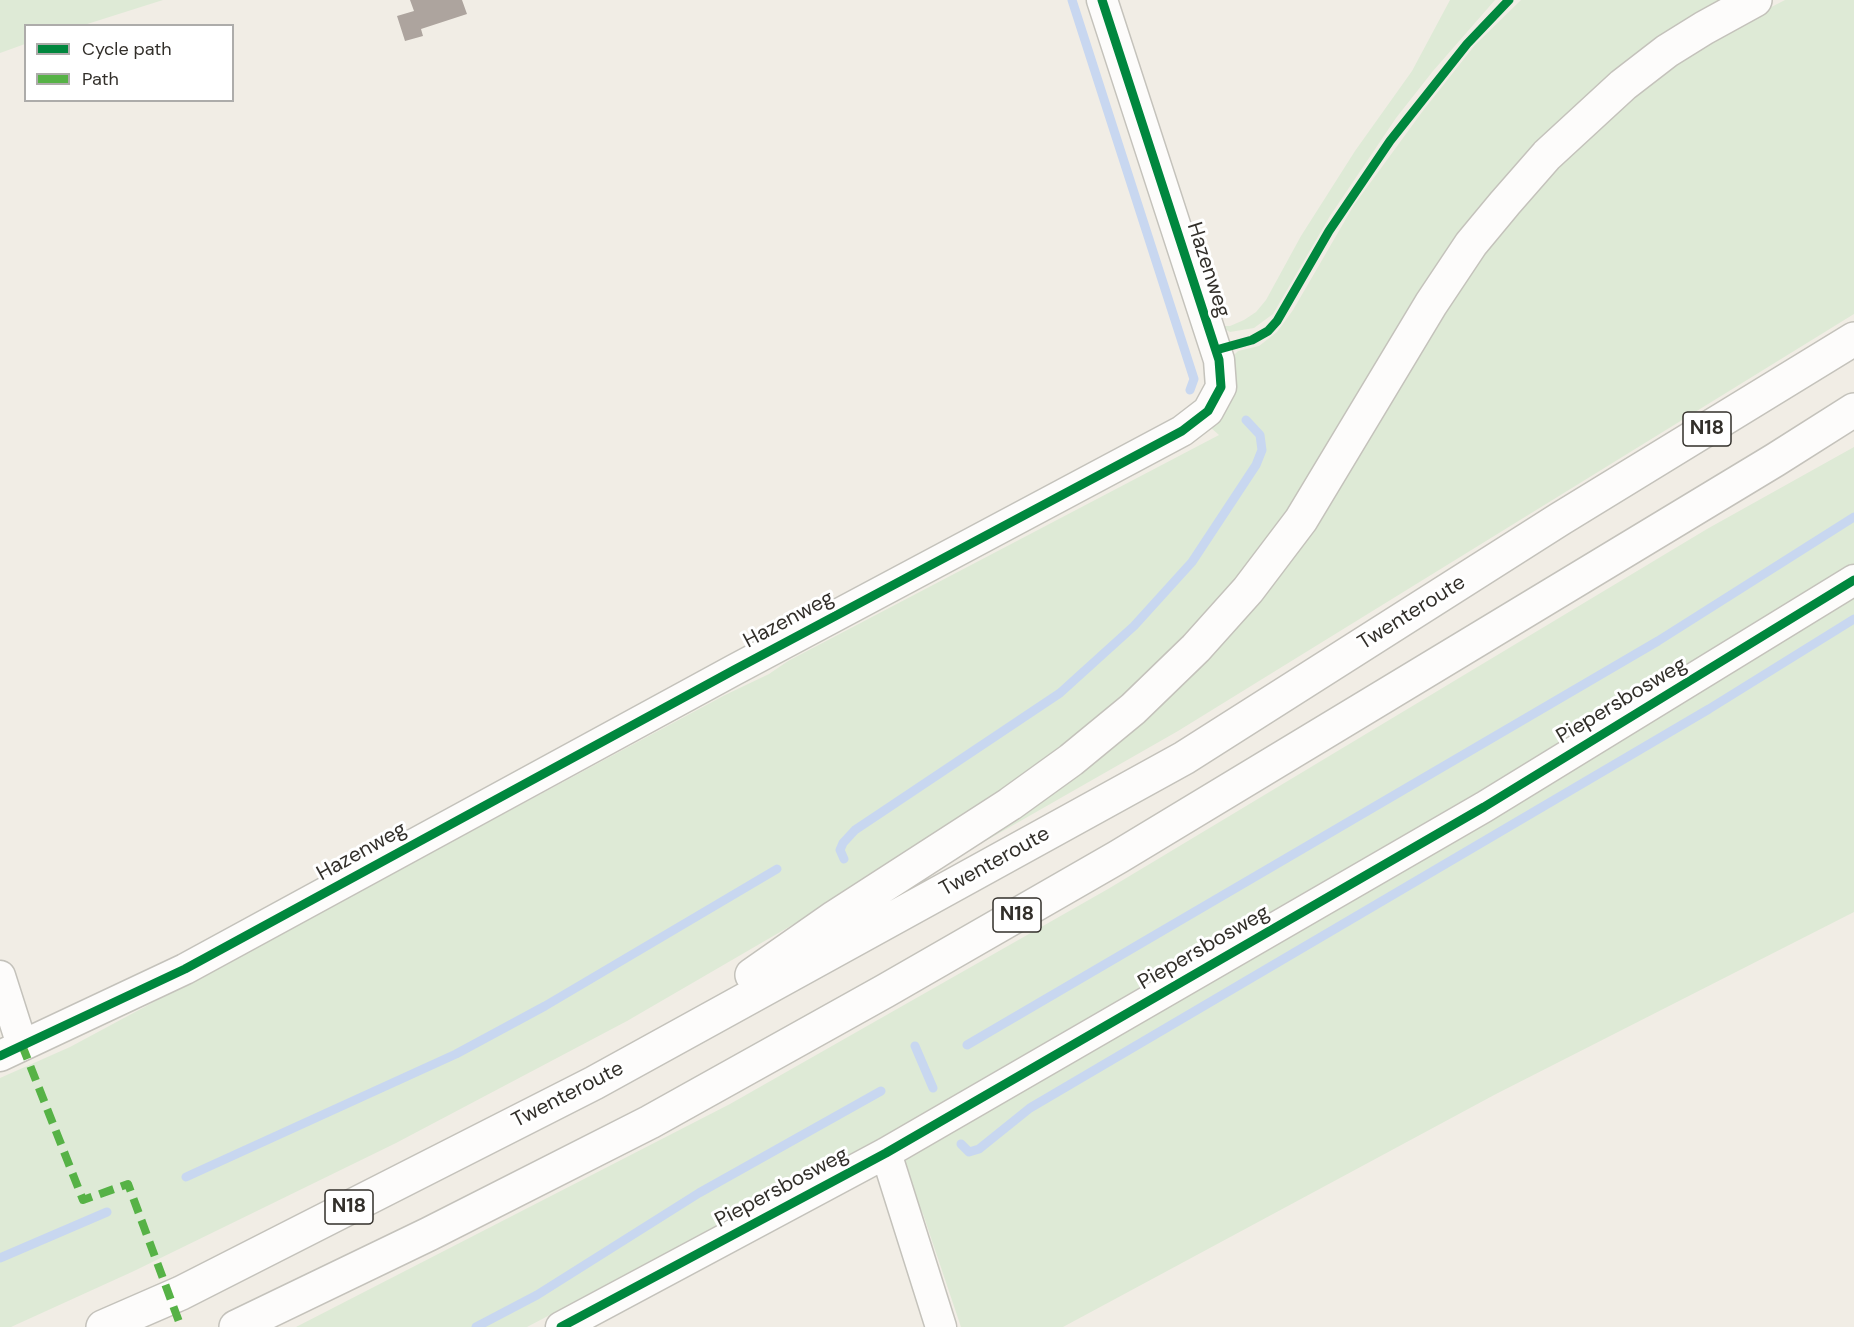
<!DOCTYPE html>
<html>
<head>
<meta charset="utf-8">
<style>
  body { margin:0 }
  #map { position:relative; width:1854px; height:1327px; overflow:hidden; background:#f1ede5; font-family:"DM Sans",sans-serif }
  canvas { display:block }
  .legend { position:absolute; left:24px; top:24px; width:210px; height:78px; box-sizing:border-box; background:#fff; border:2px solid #adacaa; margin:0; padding:8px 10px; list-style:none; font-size:18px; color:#322f2a }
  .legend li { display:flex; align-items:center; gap:12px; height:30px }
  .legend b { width:30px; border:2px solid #adacaa }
</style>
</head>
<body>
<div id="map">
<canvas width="1854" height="1327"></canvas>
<ul class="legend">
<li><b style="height:8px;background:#00873e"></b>Cycle path</li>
<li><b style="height:8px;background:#56b246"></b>Path</li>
</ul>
</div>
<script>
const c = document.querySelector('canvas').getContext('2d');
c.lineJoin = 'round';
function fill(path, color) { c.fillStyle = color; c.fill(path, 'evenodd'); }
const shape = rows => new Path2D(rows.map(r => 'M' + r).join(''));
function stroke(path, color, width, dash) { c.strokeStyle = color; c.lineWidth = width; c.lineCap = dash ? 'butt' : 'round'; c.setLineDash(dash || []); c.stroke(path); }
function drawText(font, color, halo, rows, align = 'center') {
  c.font = font + ' "DM Sans",sans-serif'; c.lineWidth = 6; c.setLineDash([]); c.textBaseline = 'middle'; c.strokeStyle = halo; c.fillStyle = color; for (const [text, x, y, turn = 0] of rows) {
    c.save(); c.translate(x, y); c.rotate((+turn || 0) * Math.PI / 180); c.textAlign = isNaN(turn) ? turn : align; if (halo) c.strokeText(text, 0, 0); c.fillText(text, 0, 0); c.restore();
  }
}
fill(shape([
  [0,0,163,0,84,25,26,26,25,44,0,53],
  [1450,0,1495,0,1433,71,1396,118,1330,216,1273,314,1254,328,1230,332,1225,329,1222,326,1230,326,1244,320,1256,312,1266,300,1301,236,1355,151,1412,71],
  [1521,0,1737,0,1581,110,1277,533,1190,638,1078,740,837,899,627,1021,396,1143,134,1271,11,1327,0,1327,0,1078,70,1047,725,695,769,674,788,661,1219,435,1210,427,1232,357,1238,351,1259,346,1277,332,1293,310,1354,205,1422,112,1475,45],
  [1785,0,1854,0,1854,314,1178,731,868,908,1140,719,1538,180,1652,81,1702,46,1750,18],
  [1854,447,1854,564,1485,791,879,1142,527,1327,296,1327,730,1104,1108,889,1707,529],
  [1854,590,1854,912,1496,1094,1063,1327,961,1327,923,1214,909,1186,904,1170,906,1155]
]), '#deead6');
stroke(shape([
  [1072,0,1194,379,1190,390],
  [844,859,840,850,843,843,855,830,1060,693,1134,626,1192,562,1256,465,1262,450,1260,435,1246,420],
  [967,1045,1658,641,1854,517],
  [915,1046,933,1088],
  [961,1144,969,1152,979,1149,1030,1108,1709,709,1854,619],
  [186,1177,456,1054,545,1006,777,869],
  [0,1258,107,1212],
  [476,1327,537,1295,699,1193,881,1091]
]), '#c8d7f0', 9);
fill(shape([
  [410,0,462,0,467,14,421,29,423,36,405,41,397,16,414,11]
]), '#ada49e');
const minor = shape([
  [0,976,22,1045],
  [0,1056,185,969,734,670,1182,431,1208,411,1221,387,1219,360,1102,0],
  [886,1153,941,1327],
  [561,1327,886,1153,1484,807,1854,580]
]);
const trunk = shape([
  [752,975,835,917,1010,804,1071,760,1133,709,1196,648,1248,590,1301,520,1431,304,1471,244,1505,203,1547,155,1623,85,1667,51,1704,28,1755,0],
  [103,1327,181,1293,594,1083,1184,758,1560,519,1854,339],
  [236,1327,429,1234,650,1122,885,991,1118,857,1775,460,1854,410]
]);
stroke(minor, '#c4c2bb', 33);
stroke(trunk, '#c4c2bb', 36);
stroke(minor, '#fdfcfb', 30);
stroke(trunk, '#fdfcfb', 33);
stroke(shape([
  [22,1045,83,1200,128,1184,181,1327]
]), '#56b246', 8, [15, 8]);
stroke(shape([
  [1216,350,1252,340,1268,331,1277,321,1329,231,1390,141,1467,44,1509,0],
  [0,1056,185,969,734,670,1182,431,1208,411,1221,387,1219,360,1102,0],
  [561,1327,886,1153,1484,807,1854,580]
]), '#00873e', 9);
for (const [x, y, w] of [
  [1707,429,48],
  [1017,915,48],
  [349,1207,48]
]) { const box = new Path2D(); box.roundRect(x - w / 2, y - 17, w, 34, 4.5); c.fillStyle = '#fff'; c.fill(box); stroke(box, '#322f2a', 1.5); }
drawText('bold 20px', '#322f2a', null, [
  ["N18",1707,429],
  ["N18",1017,915],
  ["N18",349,1207]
]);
drawText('21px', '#322f2a', '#fff', [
  ["Hazenweg",1208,270,72],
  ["Twenteroute",1412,613,-32],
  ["Hazenweg",789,620,-28],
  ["Piepersbosweg",1622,701,-31],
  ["Hazenweg",362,852,-29],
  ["Twenteroute",995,862,-29],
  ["Piepersbosweg",1204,948,-30],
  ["Twenteroute",568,1095,-27],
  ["Piepersbosweg",782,1188,-28]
]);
</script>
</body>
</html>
